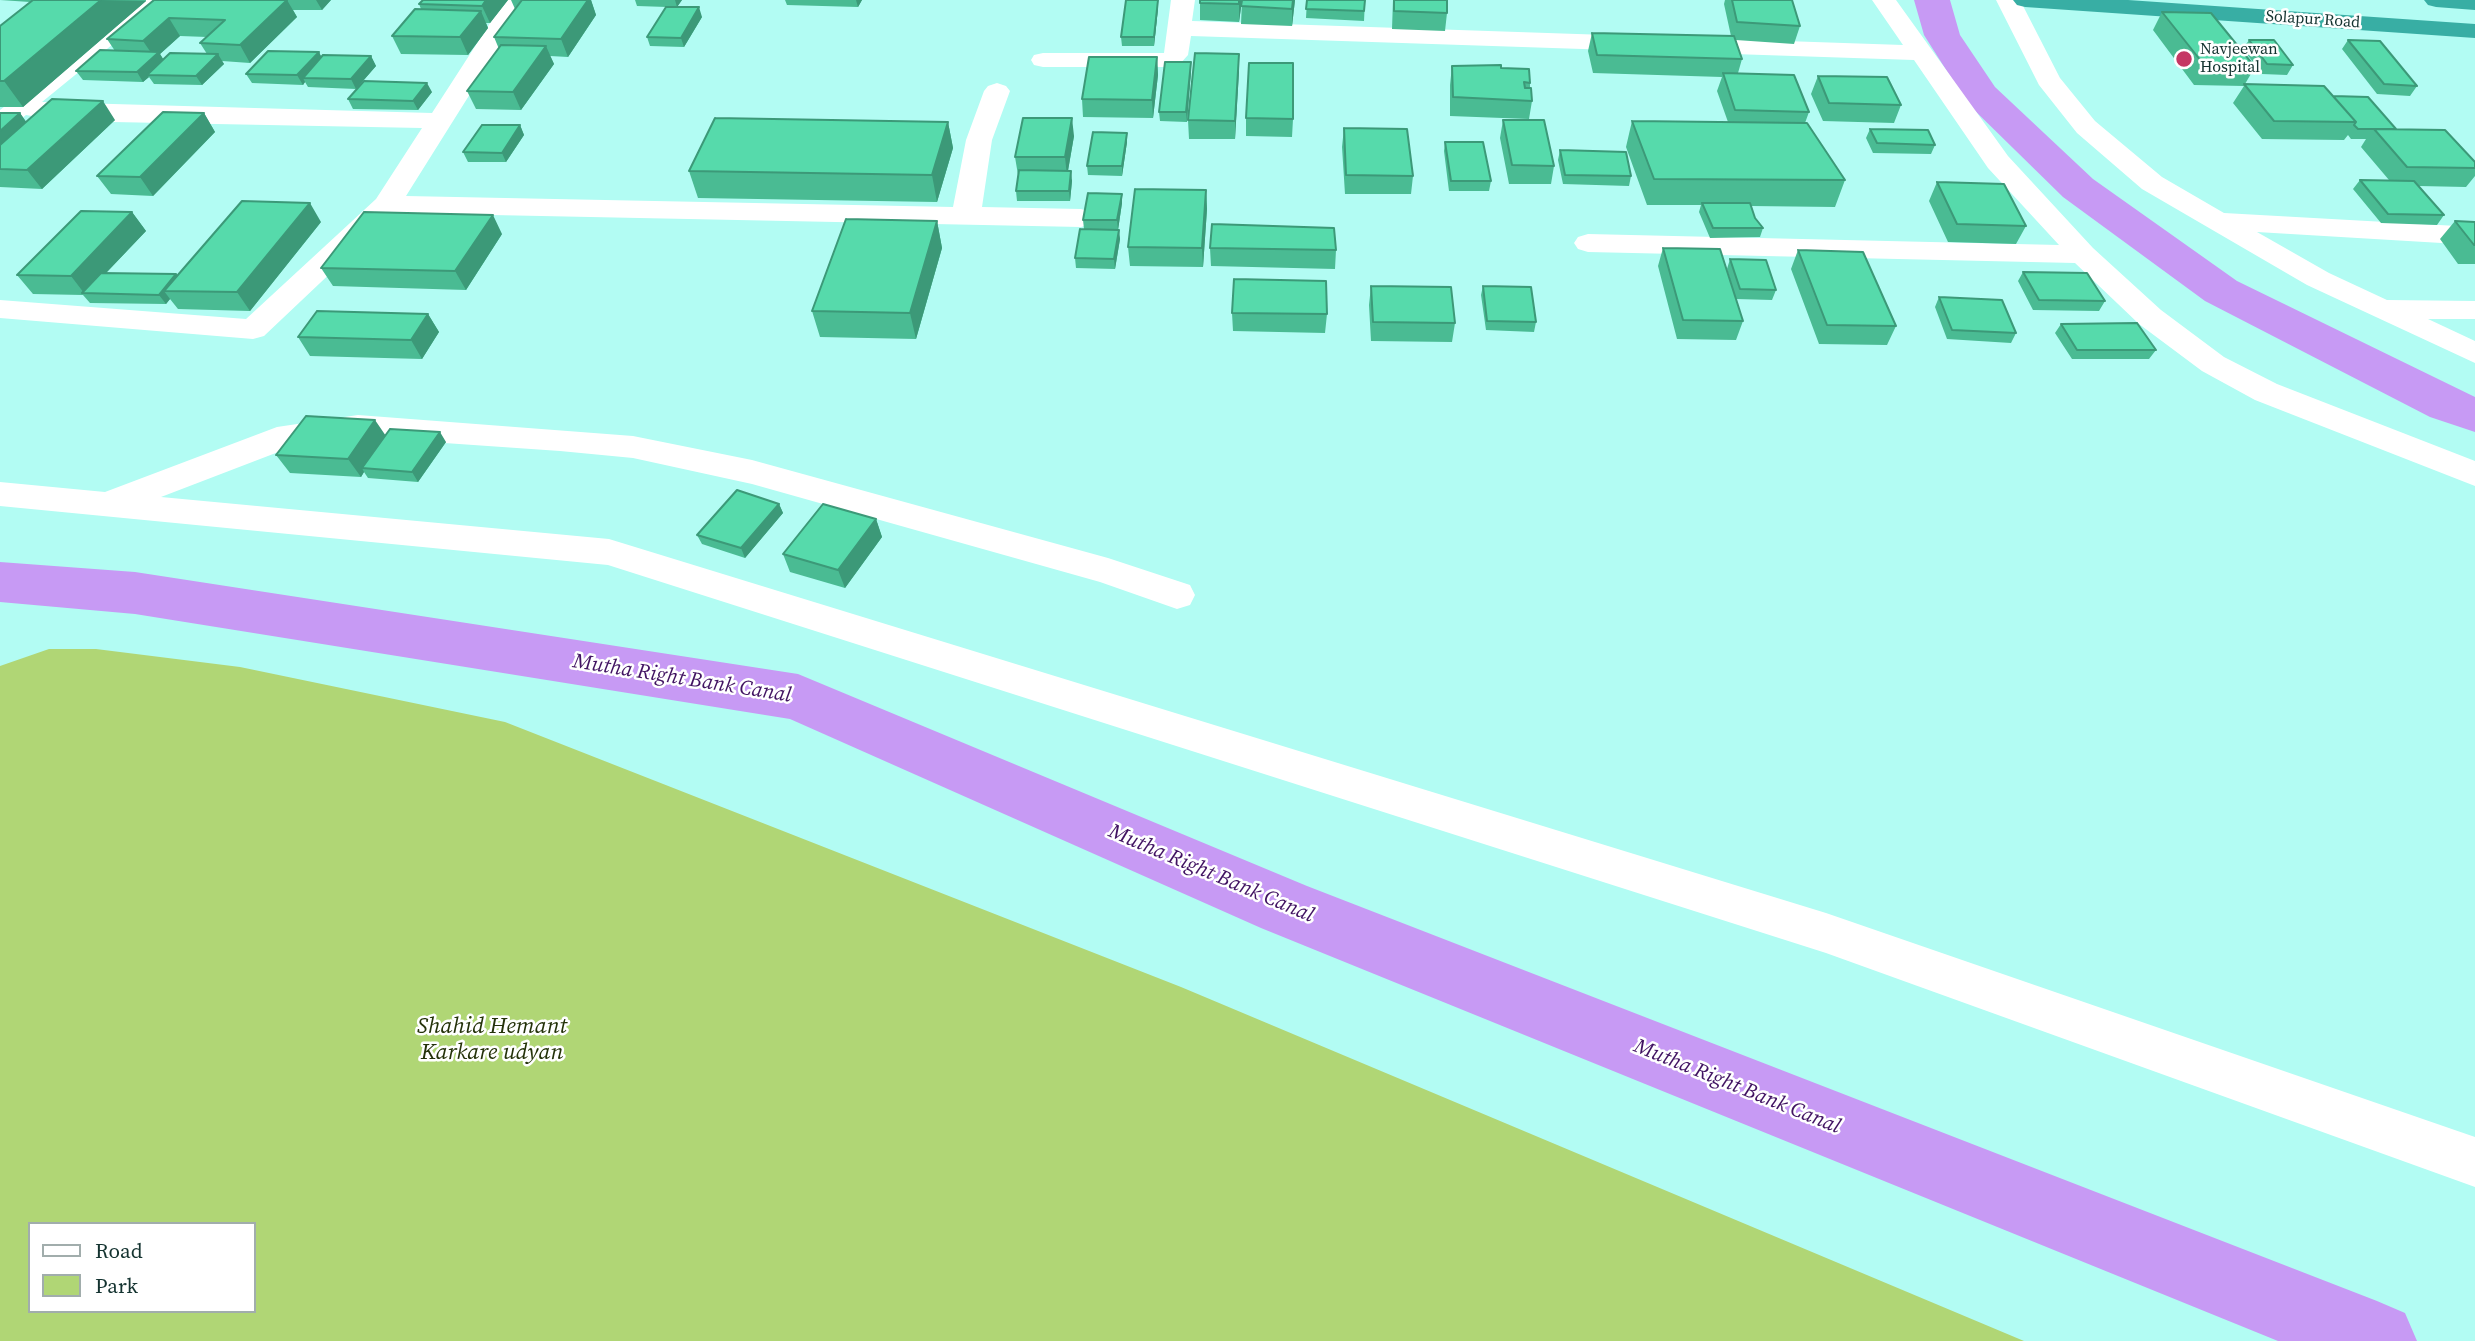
<!DOCTYPE html>
<html>
<head>
<meta charset="utf-8">
<style>
  body { margin:0 }
  #map { position:relative; width:2475px; height:1341px; overflow:hidden; background:#b2fcf3; font-family:"Source Serif 4",serif }
  canvas { display:block }
  .legend { position:absolute; left:28px; top:1222px; width:228px; height:91px; box-sizing:border-box; background:#fff; border:2px solid #a1adac; margin:0; padding:9px 12px; list-style:none; font-size:21px; color:#143330 }
  .legend li { display:flex; align-items:center; gap:14px; height:35px }
  .legend b { width:35px; border:2px solid #a1adac }
</style>
</head>
<body>
<div id="map">
<canvas width="2475" height="1341"></canvas>
<ul class="legend">
<li><b style="height:9px;background:#fff"></b>Road</li>
<li><b style="height:19px;background:#b0d675"></b>Park</li>
</ul>
</div>
<script>
const c = document.querySelector('canvas').getContext('2d');
c.lineJoin = 'round';
function fill(path, color) { c.fillStyle = color; c.fill(path, 'evenodd'); }
const shape = rows => new Path2D(rows.map(r => 'M' + r).join(''));
function stroke(path, color, width, dash) { c.strokeStyle = color; c.lineWidth = width; c.lineCap = dash ? 'butt' : 'round'; c.setLineDash(dash || []); c.stroke(path); }
function drawText(font, color, halo, rows, align = 'center') {
  c.font = font + ' "Source Serif 4",serif'; c.lineWidth = 5; c.setLineDash([]); c.textBaseline = 'middle'; c.strokeStyle = halo; c.fillStyle = color; for (const [text, x, y, turn = 0] of rows) {
    c.save(); c.translate(x, y); c.rotate((+turn || 0) * Math.PI / 180); c.textAlign = isNaN(turn) ? turn : align; if (halo) c.strokeText(text, 0, 0); c.fillText(text, 0, 0); c.restore();
  }
}
fill(shape([
  [49,649,96,649,240,667,505,722,1181,987,2024,1341,0,1341,0,666],
  [30,1224,254,1224,254,1311,30,1311]
]), '#b0d675');
fill(shape([
  [1914,0,1950,0,1960,35,1995,87,2093,179,2237,281,2475,397,2475,432,2430,417,2205,301,2063,197,1967,103,1924,35,1914,0],
  [0,562,135,572,798,674,1307,886,2377,1301,2405,1313,2417,1341,2278,1341,1261,928,790,719,135,614,0,602,0,562]
]), '#c79af4');
fill(shape([
  [140,0,167,0,42,102,432,113,505,0,529,0,406,196,953,207,966,140,984,91,988,86,997,83,1006,86,1010,91,992,140,982,207,1081,209,1091,212,1095,218,1091,224,1081,227,394,213,264,336,253,339,0,318,0,300,246,319,376,199,422,128,61,121,26,115,9,129,0,131,0,110,140,0],
  [1171,0,1195,0,1192,21,1903,45,1872,0,1896,0,2008,156,2093,248,2161,310,2224,357,2277,384,2475,461,2475,486,2255,400,2202,371,2139,324,2075,263,1588,252,1578,249,1574,243,1578,237,1588,234,2059,245,1988,168,1914,60,1191,36,1188,55,1179,65,1170,67,1043,67,1034,65,1031,60,1034,55,1043,53,1164,53,1171,0],
  [1996,0,2020,0,2060,78,2095,121,2162,177,2224,213,2475,227,2475,245,2257,232,2329,273,2387,300,2475,301,2475,319,2428,319,2475,341,2475,363,2307,285,2142,189,2077,133,2039,85,1996,0],
  [358,415,633,436,752,460,1108,558,1190,585,1195,595,1190,605,1177,609,1100,582,752,484,633,458,560,451,358,437,294,446,161,497,609,539,1826,913,2475,1137,2475,1187,1826,953,608,565,0,506,0,482,105,492,277,427,358,415]
]), '#fff');
fill(shape([
  [2013,0,2128,0,2475,24,2475,38,2025,7,2017,5,2013,0],
  [2424,0,2475,0,2475,10,2436,7,2428,5,2424,0]
]), '#38aea4');
fill(shape([
  [0,0,146,0,146,1,23,107,0,107,0,26,30,2],
  [154,0,331,0,322,10,293,10,297,17,250,63,222,61,224,64,202,85,154,84,149,77,143,82,83,80,76,71,115,51,107,39],
  [180,36,207,37,200,43,207,54,163,59,160,54],
  [423,0,508,0,490,23,486,23,488,28,468,55,401,54,392,36,421,9,419,4],
  [511,0,591,0,596,15,568,57,550,56,554,64,521,110,476,109,467,91,499,49,494,37,515,9],
  [635,0,682,0,677,7,702,17,684,47,650,46,647,37,667,7,637,6],
  [785,0,862,0,858,7,787,5],
  [1158,0,1158,8,1154,46,1122,46,1121,37],
  [1200,0,1295,0,1292,26,1241,24,1242,1,1239,22,1200,20],
  [1307,0,1365,0,1364,21,1306,18],
  [1393,0,1447,0,1447,13,1445,31,1392,29],
  [1725,0,1792,0,1800,26,1794,44,1736,40,1742,59,1738,73,1809,112,1805,123,1845,180,1835,207,1751,206,1755,218,1763,228,1760,237,1710,238,1699,212,1701,205,1647,205,1626,147,1632,121,1728,122,1717,91,1722,77,1593,73,1588,51,1592,33,1731,36,1724,4],
  [2162,12,2255,67,2245,84,2333,96,2396,129,2475,162,2475,176,2466,187,2419,186,2444,215,2437,225,2381,223,2353,189,2360,180,2389,180,2361,147,2366,139,2351,139,2348,135,2344,140,2262,139,2233,103,2244,86,2194,85,2153,30],
  [2249,40,2293,65,2287,75,2262,74,2243,49],
  [2348,40,2417,86,2410,96,2377,94,2342,49],
  [319,52,321,57,371,56,376,66,356,89,308,87,305,82,303,85,252,83,246,74],
  [1239,54,1235,139,1189,139,1188,120],
  [1157,57,1158,75,1153,118,1083,117,1082,99],
  [1191,62,1191,71,1187,122,1160,121,1159,112],
  [1452,66,1501,68,1530,83,1530,88,1532,101,1529,119,1450,116,1450,85],
  [1818,76,1901,105,1894,123,1823,121,1811,94],
  [432,92,418,110,353,109,348,99],
  [0,113,20,113,26,122,115,120,42,189,0,187],
  [204,113,215,132,153,196,111,194,97,176],
  [1246,118,1293,119,1292,137,1246,136],
  [1503,120,1554,166,1551,184,1509,184,1500,138],
  [948,122,953,148,937,202,698,198,689,171],
  [520,125,524,135,506,162,468,162,463,152],
  [1344,128,1413,176,1411,194,1345,194,1342,147],
  [1870,129,1935,145,1931,154,1873,153,1866,138],
  [1127,133,1127,142,1122,176,1088,175,1087,166],
  [1074,136,1068,171,1072,181,1070,201,1017,201,1016,191,1018,175,1015,157],
  [1445,142,1491,181,1489,191,1449,191,1444,151],
  [1560,150,1631,176,1629,186,1563,184,1558,160],
  [1937,182,2026,226,2016,244,1948,242,1929,201],
  [1206,190,1207,209,1203,267,1130,266,1128,247],
  [1122,194,1122,203,1118,230,1120,239,1115,269,1076,268,1075,258,1084,229,1083,220],
  [132,212,146,231,106,273,177,276,321,222,250,311,178,309,170,299,166,304,90,303,83,295,33,294,17,275],
  [937,221,942,248,916,339,820,337,812,311],
  [2455,221,2475,222,2475,264,2458,264,2440,239],
  [502,234,466,290,333,286,321,268],
  [1210,248,1336,250,1335,269,1211,266],
  [1663,248,1743,321,1736,340,1677,339,1658,266],
  [1798,250,1896,326,1887,345,1819,344,1791,269],
  [1730,259,1776,290,1772,300,1736,299,1727,269],
  [2023,272,2105,301,2099,311,2033,310,2018,281],
  [1371,286,1455,323,1452,342,1371,341,1369,305],
  [1483,286,1536,322,1534,332,1486,330,1481,295],
  [1939,297,2016,333,2011,343,1947,339,1935,307],
  [1232,313,1327,314,1325,333,1233,331],
  [428,314,439,332,422,359,310,356,298,337],
  [2061,324,2156,350,2149,359,2072,359,2055,333],
  [385,435,446,442,418,482,368,478,364,472,361,477,290,473,276,455],
  [779,504,783,513,745,558,702,544,697,535],
  [876,519,882,537,845,588,790,572,783,554]
]), '#4abb93');
fill(shape([
  [101,0,146,1,23,107,4,81],
  [287,0,297,17,250,63,240,45],
  [316,0,331,0,322,10],
  [486,0,508,0,490,23,482,6],
  [588,0,591,0,596,15,568,57,561,39],
  [675,0,682,0,677,7],
  [856,0,862,0,858,7],
  [1158,0,1158,8,1154,46,1154,37],
  [1239,0,1242,0,1239,22],
  [1293,0,1295,0,1292,26,1292,9],
  [699,7,702,17,684,47,681,38],
  [481,11,488,28,468,55,460,37],
  [169,18,180,36,160,54,165,62,147,75,149,77,143,82,137,72,154,57,143,41],
  [546,46,554,64,521,110,513,92],
  [319,52,324,62,303,78,305,82,303,85,297,75],
  [218,54,224,64,202,85,196,76],
  [1239,54,1239,72,1235,139,1235,121],
  [371,56,376,66,356,89,351,79],
  [1157,57,1158,75,1153,118,1152,100],
  [1191,62,1191,71,1187,122,1186,112],
  [427,83,432,92,418,110,413,101],
  [103,101,115,120,42,189,27,170],
  [20,113,27,123,0,147,0,131],
  [204,113,215,132,153,196,140,177],
  [1072,118,1074,136,1067,176,1065,157],
  [948,122,953,148,937,202,932,175],
  [520,125,524,135,506,162,502,153],
  [1127,133,1127,142,1122,176,1122,166],
  [1071,171,1072,181,1070,201,1069,191],
  [1206,190,1207,209,1203,267,1202,248],
  [1122,194,1122,203,1118,230,1117,220],
  [310,203,321,222,250,311,237,292],
  [132,212,146,231,87,293,84,293,71,276],
  [493,215,502,234,466,290,455,271],
  [937,221,942,248,916,339,910,313],
  [1119,230,1120,239,1115,269,1114,259],
  [176,274,183,284,164,291,170,299,166,304,159,295],
  [428,314,439,332,422,359,411,340],
  [375,420,388,439,362,468,364,472,361,477,348,459],
  [440,432,446,442,418,482,412,472],
  [779,504,783,513,745,558,741,548],
  [876,519,882,537,845,588,838,570]
]), '#3c9978');
const building = shape([
  [33,0,101,0,4,81,0,81,0,26,33,0],
  [154,0,287,0,240,45,200,43,225,20,169,18,143,41,107,39,154,0],
  [423,0,486,0,482,6,419,4,423,0],
  [522,0,588,0,561,39,494,37,522,0],
  [1126,0,1158,0,1154,37,1121,37,1126,0],
  [1200,0,1239,0,1239,4,1200,3,1200,0],
  [1242,0,1293,0,1292,9,1241,6,1242,0],
  [1307,0,1365,0,1364,11,1306,9,1307,0],
  [1394,0,1447,0,1447,13,1394,11,1394,0],
  [1732,0,1792,0,1800,26,1737,22,1732,0],
  [666,7,699,7,681,38,647,37,666,7],
  [415,9,481,11,460,37,392,36,415,9],
  [2162,12,2211,13,2255,67,2205,66,2162,12],
  [1592,33,1734,36,1742,59,1597,55,1592,33],
  [2249,40,2274,40,2293,65,2267,64,2249,40],
  [2348,40,2380,41,2417,86,2384,84,2348,40],
  [501,45,546,46,513,92,467,91,501,45],
  [100,50,159,52,137,72,76,71,100,50],
  [268,51,319,52,297,75,246,74,268,51],
  [170,53,218,54,196,76,147,75,170,53],
  [1195,53,1239,54,1235,121,1188,120,1195,53],
  [323,55,371,56,351,79,303,78,323,55],
  [1089,57,1157,57,1152,100,1082,99,1089,57],
  [1165,62,1191,62,1186,112,1159,112,1165,62],
  [1249,63,1293,63,1293,119,1246,118,1249,63],
  [1501,65,1501,68,1529,69,1530,83,1524,82,1525,88,1531,88,1532,101,1453,97,1452,66,1501,65],
  [1723,73,1794,75,1809,112,1735,110,1723,73],
  [1818,76,1887,77,1901,105,1829,103,1818,76],
  [364,81,427,83,413,101,348,99,364,81],
  [2244,84,2324,86,2356,122,2274,121,2244,84],
  [2333,96,2368,97,2396,129,2358,129,2354,125,2356,122,2333,96],
  [52,99,103,101,27,170,0,169,0,145,52,99],
  [163,112,204,113,140,177,97,176,163,112],
  [0,113,20,113,0,131,0,113],
  [715,118,948,122,932,175,689,171,715,118],
  [1023,118,1072,118,1065,157,1015,157,1023,118],
  [1503,120,1544,120,1554,166,1512,165,1503,120],
  [1632,121,1807,123,1845,180,1654,179,1632,121],
  [482,125,520,125,502,153,463,152,482,125],
  [1344,128,1407,129,1413,176,1346,175,1344,128],
  [1870,129,1928,130,1935,145,1877,143,1870,129],
  [2374,129,2445,130,2475,162,2475,168,2407,167,2374,129],
  [1093,132,1127,133,1122,166,1087,166,1093,132],
  [1445,142,1483,142,1491,181,1451,181,1445,142],
  [1560,150,1626,152,1631,176,1565,175,1560,150],
  [1019,170,1071,171,1069,191,1016,191,1019,170],
  [2360,180,2414,181,2444,215,2388,214,2360,180],
  [1937,182,2004,184,2026,226,1957,224,1937,182],
  [1135,189,1206,190,1202,248,1128,247,1135,189],
  [1088,193,1122,194,1117,220,1083,220,1088,193],
  [242,201,310,203,237,292,164,291,242,201],
  [1702,203,1750,203,1755,218,1763,228,1713,228,1702,203],
  [81,211,132,212,71,276,17,275,81,211],
  [364,212,493,215,455,271,321,268,364,212],
  [846,219,937,221,910,313,812,311,846,219],
  [2455,221,2475,222,2475,245,2474,245,2455,221],
  [1212,224,1334,228,1336,250,1210,248,1212,224],
  [1080,229,1119,230,1114,259,1075,258,1080,229],
  [1663,248,1720,249,1743,321,1683,320,1663,248],
  [1798,250,1863,252,1896,326,1827,325,1798,250],
  [1730,259,1766,260,1776,290,1740,289,1730,259],
  [2023,272,2087,273,2105,301,2039,300,2023,272],
  [101,273,176,274,159,295,82,293,101,273],
  [1234,279,1326,281,1327,314,1232,313,1234,279],
  [1371,286,1451,287,1455,323,1373,322,1371,286],
  [1483,286,1531,287,1536,322,1487,321,1483,286],
  [1939,297,2002,300,2016,333,1952,330,1939,297],
  [317,311,428,314,411,340,298,337,317,311],
  [2137,323,2156,350,2077,350,2061,324,2137,323],
  [306,416,375,420,348,459,276,455,306,416],
  [390,429,440,432,412,472,362,468,390,429],
  [737,490,779,504,741,548,697,535,737,490],
  [823,504,876,519,838,570,783,554,823,504]
]);
fill(building, '#56daab');
stroke(building, '#3c9978', 2);
for (const [x, y, r, color] of [
  [2184,59,9,"#c53764"]
]) { const dot = new Path2D(); dot.arc(x, y, r, 0, 2 * Math.PI); c.fillStyle = color; c.fill(dot); stroke(dot, '#fff', 2.5); }
drawText('16px', '#143330', '#fff', [
  ["Solapur Road",2313,20,4]
]);
drawText('16px', '#143330', '#fff', [
  ["Navjeewan",2200,50],
  ["Hospital",2200,68]
], 'left');
drawText('italic 21px', '#411362', '#fff', [
  ["Mutha Right Bank Canal",682,679,9],
  ["Mutha Right Bank Canal",1211,874,23],
  ["Mutha Right Bank Canal",1737,1087,22]
]);
drawText('italic 23px', '#243209', '#fff', [
  ["Shahid Hemant",492,1027],
  ["Karkare udyan",492,1053]
]);
</script>
</body>
</html>
